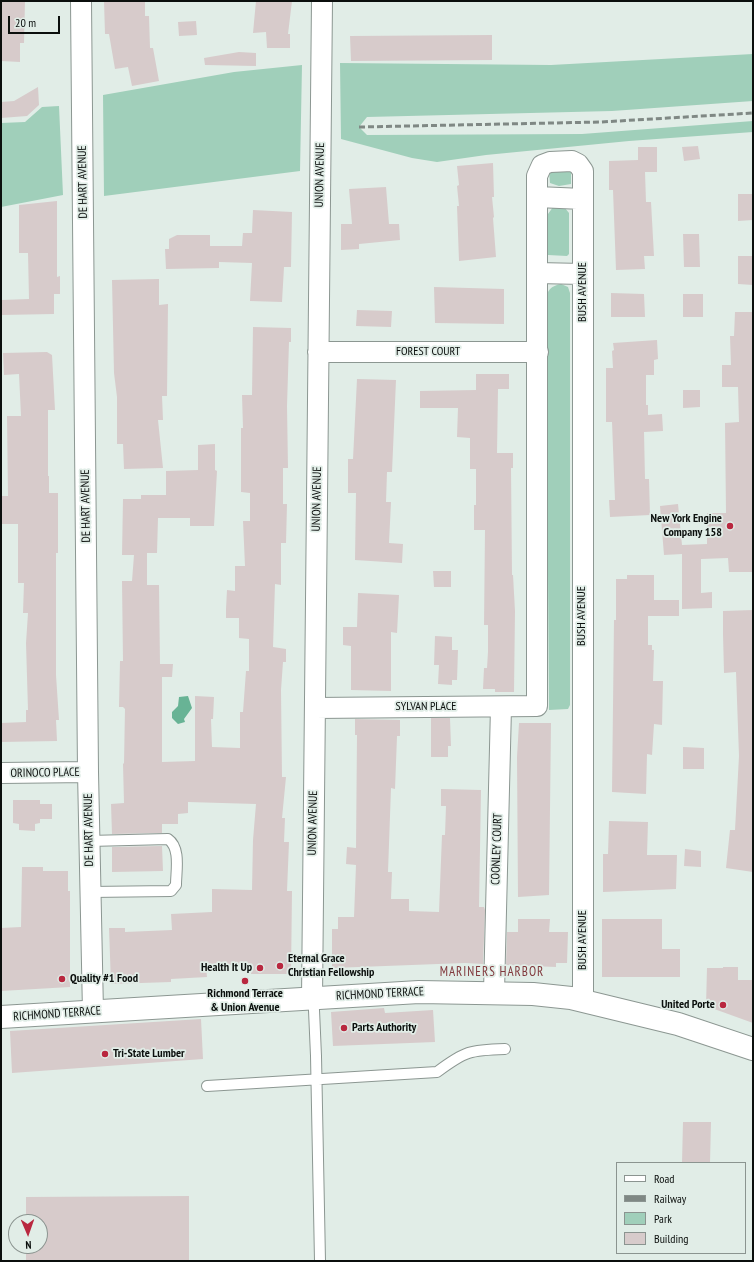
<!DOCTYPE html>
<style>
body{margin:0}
#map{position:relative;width:754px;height:1262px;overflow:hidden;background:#e1ede7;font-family:"PT Sans Narrow",sans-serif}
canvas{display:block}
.frame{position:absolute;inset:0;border:2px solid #0b0f0d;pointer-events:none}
.legend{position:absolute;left:616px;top:1162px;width:130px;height:92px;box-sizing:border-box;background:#e1ede7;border:1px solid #8b9490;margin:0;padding:5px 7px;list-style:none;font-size:12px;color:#0b0f0d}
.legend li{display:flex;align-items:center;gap:8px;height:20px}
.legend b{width:20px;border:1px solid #8b9490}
.north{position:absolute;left:8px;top:1214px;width:40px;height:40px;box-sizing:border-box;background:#e1ede7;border:1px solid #8b9490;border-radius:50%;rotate:178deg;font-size:11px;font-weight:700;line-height:16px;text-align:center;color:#0b0f0d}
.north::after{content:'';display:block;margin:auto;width:14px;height:18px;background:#b9273f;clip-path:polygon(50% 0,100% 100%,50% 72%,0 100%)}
.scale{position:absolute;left:8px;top:16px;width:52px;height:18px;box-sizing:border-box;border:2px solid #0b0f0d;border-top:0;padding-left:5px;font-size:12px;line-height:14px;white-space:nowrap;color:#0b0f0d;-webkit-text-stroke:3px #e1ede7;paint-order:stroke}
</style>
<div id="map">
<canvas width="754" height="1262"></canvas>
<div class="frame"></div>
<ul class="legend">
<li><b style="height:5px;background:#fff"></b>Road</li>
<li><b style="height:5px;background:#7f8884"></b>Railway</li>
<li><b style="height:11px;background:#a0cfba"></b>Park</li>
<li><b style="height:11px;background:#d7cbcb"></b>Building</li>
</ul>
<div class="north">N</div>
<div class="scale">20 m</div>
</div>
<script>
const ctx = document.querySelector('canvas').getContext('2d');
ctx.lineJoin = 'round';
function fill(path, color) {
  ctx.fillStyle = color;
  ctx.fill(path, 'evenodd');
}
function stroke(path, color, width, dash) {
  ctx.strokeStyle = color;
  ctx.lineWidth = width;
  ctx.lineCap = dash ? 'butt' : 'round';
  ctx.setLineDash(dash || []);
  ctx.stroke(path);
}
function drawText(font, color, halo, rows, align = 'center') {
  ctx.font = font + ' "PT Sans Narrow",sans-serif';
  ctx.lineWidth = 3.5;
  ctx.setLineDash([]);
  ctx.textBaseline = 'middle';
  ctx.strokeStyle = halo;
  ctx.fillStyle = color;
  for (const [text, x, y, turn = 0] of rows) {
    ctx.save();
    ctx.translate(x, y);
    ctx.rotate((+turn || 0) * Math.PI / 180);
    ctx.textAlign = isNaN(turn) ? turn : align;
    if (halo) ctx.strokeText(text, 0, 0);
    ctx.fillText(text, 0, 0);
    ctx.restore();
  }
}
const green = new Path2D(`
 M753,54V101L612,111L367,117L359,127L367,135L582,134L753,121V132L629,141L486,155L437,162L412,158L341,139L340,63L551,65Z
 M302,65L300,171L104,196L103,95L234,72Z
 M59,106L63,195L1,207V123L25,122L42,107Z
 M557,166L571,171V184L559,186L550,183L549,171Z
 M553,207L565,208L569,213V254L567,256L548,255V214Z
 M561,284L568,287L570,293V705L568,709L549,710L546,300C547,290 551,286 561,284Z`);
const water = new Path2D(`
 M188,696L192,708L184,719L185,722L178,724L172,718V712L178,706L179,697Z`);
const building = new Path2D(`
 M1,1H25L24,43H20V62L1,61Z
 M104,1H145V16H149L150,48H153L159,81L132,86L128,67L115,69L109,34H105Z
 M256,1H292L288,34H290V48H267L266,32L253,33Z
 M196,21L197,35L179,36L178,22Z
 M492,35V60L351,61L350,36Z
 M239,52L256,53V66L205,65L204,58Z
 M38,87L39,105L27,116L1,118V102L14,101Z
 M698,146L700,159L684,161L682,147Z
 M638,147H657V172H645L646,202H651L654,256H644L645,269L616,270L613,190H609V161L638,160Z
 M493,163L494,197H492L494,217L493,218L496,257L459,261L457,206H459L457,186L459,185L457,166Z
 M386,187L389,224H399L400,240L359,244V249L341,250V224H352L349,189Z
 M738,194H753V220L738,221Z
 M57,201V277L60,276V294H54V314L1,315V300L29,299L28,253H19V205Z
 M253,210L292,212L291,267H284L282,302L250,301L252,263L219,262V268L166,269L165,249H169V239L177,235H210V246H242L243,233H252Z
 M683,234H699L700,267H684Z
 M738,256H753V285L738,284Z
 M159,279V305L168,304L167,396H162L163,420H158L163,468L124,469L123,444H117V397L114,373L112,280Z
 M434,287L504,289V324L435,323Z
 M611,293L644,294L645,317H611Z
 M683,294H703V317H683Z
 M357,310L392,311L391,327L356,326Z
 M735,312H753V572H729L728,558L701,559V593L712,592V608L682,609V554L664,555L660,506L678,504L682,545L707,544V513H726L725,423L739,422L738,387H722V365H731L730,336H734Z
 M253,327L291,328V342H289L287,406L288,468H283V504H287L286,543H281V585L275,584L273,647L286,649V662H283L281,690L282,777H286L282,818H285L284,842H289L287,891H292L291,974H251L252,964L206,966L207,977L171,979V982L111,984L109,928H125V932L172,930L171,914L212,912V889L252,890L253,840L256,804L188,802V813L178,814V824H162V833L112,834L111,804L124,803L123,764L124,763L125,709L123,707H119L120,661H123L122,581H132L134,555H122L123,499H141V495H166V471L198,470V445L215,444V470L217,471L214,526H190V518H158L157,553H147V585H159L160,664H173L172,677H162V762L195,761V696L214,697L213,719H211L212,747L240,748V712H243L246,671H249V639L239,638V618H226V609L227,590L235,591V566H245L243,521H250V493L241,492V428H243L242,395H252Z
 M657,340L658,359L654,360V375H646V405H648V415L662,414L663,431L644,432L645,479H649L650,515L610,517L609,500H615L612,422H606V368H613L612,351L614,350L613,343Z
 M47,352L52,355L55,410H48V476H49V493H58V553H56V675L59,720H56L57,741L1,742V723L26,722V710H28L26,643L28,613H23L24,583H18V524H1V496H8L7,416H21L19,374L4,375L3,353Z
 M476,374H509V389H498L497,453H513V468H511L512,575H513L515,611L514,692H495V689H483L484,668H487L488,652V625H484L485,530H474V505H476V469H470V438L457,437L458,408H420V391L476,390Z
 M357,379L396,380L392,472H387L386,502H391L389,543L403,544L402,563L355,560L356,493H348V459H353Z
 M683,390H700V407L683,408Z
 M433,571H451V587H434Z
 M627,575H654V600H679V616H648V645H652V650H654L653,681H663L662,725L654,724L652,755L647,754L646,794L612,792L614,620H616V579H627Z
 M358,593L399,595L397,633L391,632V691L351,690V646L343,645V627H357Z
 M753,610V872L726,868L730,830H735L739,756L736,672L724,673L723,634V611Z
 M435,636L452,637V650H458L457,680H452V685L438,684L439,665H434Z
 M431,718H450L451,746H448V757H431Z
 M355,719L400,720V736H397L395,789L391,788L388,872H392L391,899H409V911L439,912L442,835H445L446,806H441V789L481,790L479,907H484L485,910L483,964L465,963L332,968V929H338V917H354L356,865L346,864L347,847L356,848L357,735H355Z
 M519,723H551L549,895L518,897L517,757Z
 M683,747L704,748V769H683Z
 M13,800H40V804H52V819H40V823L35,824V831L19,830V824L13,823Z
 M609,821L648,822L647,855H677L676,889L603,892V854H608Z
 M162,846L163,871L112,872V847Z
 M685,849L701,851V867L684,866Z
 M22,867H43V871H68V891H70V987L1,991V928L21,927Z
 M518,919H550L549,932H568L567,963H556V967L506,965L507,932H518Z
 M602,919H662V949H680V977H602Z
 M723,967H738V980H753V1023L706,1006L707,968H723Z
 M384,1008L385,1013L433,1010L435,1042L333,1046L331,1012Z
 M201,1019L203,1059L12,1073L10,1031Z
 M683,1122H711L710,1163H682Z
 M189,1196V1260L26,1261V1246H40V1222H26V1197Z`);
const service = new Path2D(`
 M89,841L168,839C181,848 176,871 176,885L171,891L90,892
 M312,998L314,1010L316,1056L320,1261
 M207,1086L437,1072C465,1051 470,1050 505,1049`);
const minor = new Path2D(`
 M81,1L88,772L93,1012
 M537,197L583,199
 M537,273L583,274
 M318,352H538
 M315,708L537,706V176L542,165L550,162L572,161L578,164L583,171V1001
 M1,773L88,772
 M494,992L501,707
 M312,998L322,1`);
const secondary = new Path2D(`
 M1,1017L419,992L533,994L571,998L678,1024L753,1049`);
const rail = new Path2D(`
 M359,127L601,122L753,113`);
const markers = [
 [730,526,4,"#b9273f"],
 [280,966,4,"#b9273f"],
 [260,968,4,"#b9273f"],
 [62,979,4,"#b9273f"],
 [245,981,4,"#b9273f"],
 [723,1005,4,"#b9273f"],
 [344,1028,4,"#b9273f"],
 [105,1054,4,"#b9273f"]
];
const streetNames = [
 ["UNION AVENUE",320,175,-89],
 ["DE HART AVENUE",83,182,-91],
 ["BUSH AVENUE",583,292,-90],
 ["FOREST COURT",428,352],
 ["UNION AVENUE",317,499,-89],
 ["DE HART AVENUE",86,506,-91],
 ["BUSH AVENUE",582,616,-90],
 ["SYLVAN PLACE",426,707],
 ["ORINOCO PLACE",45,773,-1],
 ["UNION AVENUE",313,823,-89],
 ["DE HART AVENUE",89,830,-91],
 ["COONLEY COURT",497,849,-88],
 ["BUSH AVENUE",583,940,-90],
 ["RICHMOND TERRACE",380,994,-3],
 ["RICHMOND TERRACE",57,1014,-4]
];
const poiNames = [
 ["New York Engine",722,519,"right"],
 ["Company 158",722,533,"right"],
 ["Eternal Grace",288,959],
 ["Christian Fellowship",288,973],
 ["Health It Up",252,968,"right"],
 ["Quality #1 Food",70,979],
 ["Richmond Terrace",245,994,"center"],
 ["& Union Avenue",245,1008,"center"],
 ["United Porte",715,1005,"right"],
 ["Parts Authority",352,1028],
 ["Tri-State Lumber",113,1054]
];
const neighbourhoodNames = [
 ["MARINERS HARBOR",492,972]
];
fill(green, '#a0cfba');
fill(water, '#68b395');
fill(building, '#d7cbcb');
stroke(service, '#8c9792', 12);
stroke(minor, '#8c9792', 22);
stroke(secondary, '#8c9792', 24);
stroke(service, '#fff', 10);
stroke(minor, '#fff', 20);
stroke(secondary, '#fff', 22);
stroke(rail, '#7f8884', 3, [6, 3]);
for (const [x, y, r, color] of markers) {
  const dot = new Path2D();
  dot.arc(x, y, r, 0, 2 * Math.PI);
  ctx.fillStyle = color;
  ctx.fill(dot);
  stroke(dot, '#e1ede7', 1.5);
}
drawText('12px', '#0b0f0d', '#e1ede7', streetNames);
drawText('bold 12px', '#0b0f0d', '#e1ede7', poiNames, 'left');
ctx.letterSpacing = '1px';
drawText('13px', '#81393d', '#e1ede7', neighbourhoodNames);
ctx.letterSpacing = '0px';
</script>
